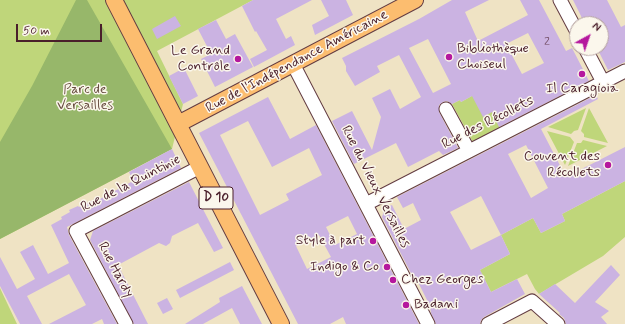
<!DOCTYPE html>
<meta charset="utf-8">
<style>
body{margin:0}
#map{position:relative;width:625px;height:324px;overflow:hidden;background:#efe3c4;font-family:Mynerve,sans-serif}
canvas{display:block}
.north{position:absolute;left:569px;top:16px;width:40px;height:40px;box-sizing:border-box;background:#fbf7ec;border:1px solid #b4a19f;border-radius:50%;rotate:40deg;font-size:11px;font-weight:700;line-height:16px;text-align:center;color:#4a1f2b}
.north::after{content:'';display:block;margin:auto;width:14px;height:18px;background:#b5179e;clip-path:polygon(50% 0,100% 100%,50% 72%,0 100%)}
.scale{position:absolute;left:16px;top:24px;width:86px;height:18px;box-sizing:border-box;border:2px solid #4a1f2b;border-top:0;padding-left:5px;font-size:12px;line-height:14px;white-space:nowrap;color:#4a1f2b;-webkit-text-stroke:3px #fbf7ec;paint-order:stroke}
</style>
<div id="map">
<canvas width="625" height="324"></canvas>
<div class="north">N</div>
<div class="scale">50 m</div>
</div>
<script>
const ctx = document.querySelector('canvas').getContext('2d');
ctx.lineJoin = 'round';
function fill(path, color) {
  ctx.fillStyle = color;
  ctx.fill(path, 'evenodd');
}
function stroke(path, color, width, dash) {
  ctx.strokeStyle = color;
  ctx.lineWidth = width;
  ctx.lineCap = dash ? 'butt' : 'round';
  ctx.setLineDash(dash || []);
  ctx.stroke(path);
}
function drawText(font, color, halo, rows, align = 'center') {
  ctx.font = font + ' Mynerve,sans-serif';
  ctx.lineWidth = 3;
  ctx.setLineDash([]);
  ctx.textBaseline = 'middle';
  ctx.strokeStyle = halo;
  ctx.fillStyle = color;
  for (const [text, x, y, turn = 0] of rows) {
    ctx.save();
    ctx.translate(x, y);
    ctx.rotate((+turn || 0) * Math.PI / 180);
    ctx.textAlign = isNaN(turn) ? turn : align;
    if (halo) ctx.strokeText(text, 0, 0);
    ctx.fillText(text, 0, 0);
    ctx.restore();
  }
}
const green = new Path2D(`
 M0,0H253L157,51L183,104L172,149L0,239Z
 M479,92L492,112L500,128L473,142L452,104L460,100L461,102Z
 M586,108L578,130L574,131L571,134L548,127Z
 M589,108L608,143L584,137V134L581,131Z
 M547,131L570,137L574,142L565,165Z
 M583,140L607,146L568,166L577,143H581Z
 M625,181V237L603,256L539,294L535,289L527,274L491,292L480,270L510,254L501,235L533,218L541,233L565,221L562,214Z
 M0,288L17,324H0Z`);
const forest = new Path2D(`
 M76,0H87L172,149L0,239V142L32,86Z`);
const building = new Path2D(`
 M253,0H312L276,19L286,39L291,36L295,45L254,67L250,59L267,50L256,31L255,32L242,6Z
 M321,0H346L353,15L315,35L312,25L329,16Z
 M452,0H489L465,12L478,41L528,15L520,0H539L566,51L572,48L589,81L499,127L492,112L483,117L472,96L461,102L460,100L452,104L447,101L443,102L439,105V112L458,148L443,155L439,151L408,167L396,143L354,164L332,121L352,111L372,150L381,117L372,98L390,89L400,109L421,97L399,55L377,66L380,72L355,86L346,71V66L342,58L419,19ZM528,33L544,63L522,74L506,44ZM428,39L451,84L433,93L409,48Z
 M573,0H607L621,27L625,25V62L608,70L597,48H601V24H585Z
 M175,16L181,26L157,39L152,29Z
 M216,20L226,39L235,34L253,67L215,87L201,59L211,54L198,29Z
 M184,68L198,96L183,104L169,76Z
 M596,95L598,99L541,129L566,177L625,147V181L562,214L565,221L541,233L533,218L501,235L481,196L450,212L471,250L501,235L510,254L480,270L491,292L517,279L525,294L484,317L481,320L480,324H436L431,313L430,306L417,280L415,281L382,217L385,208L392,205L404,229L421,220L413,203L403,208L397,197ZM526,145L548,188L531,198L508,154Z
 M268,97L290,139L316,125L419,324H346L343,317L330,324H298L199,133ZM248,121L272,167L309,148L322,175L286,194L289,200L260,215L220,135ZM348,216L357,234L335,245L326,227ZM319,235L331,257L307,269L296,246Z
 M172,149L181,168L67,227L69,235L117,324H104L102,319L92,324H49L86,305L69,274L27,296L42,324H20L0,286V257L17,289L35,279L20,252L33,245L48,274L69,263L51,225L62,219L61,217L70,212L69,210L78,206L79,207L97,198L98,200L133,181L129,172Z
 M189,182L223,248L214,252L198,223L172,236L170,243L166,246L159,243L118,265L148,324H134L90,240L93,231Z
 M230,262L234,270L180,298L176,290Z
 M611,265L620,275L595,302L609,311L601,317L607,324H566L564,318L559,314L560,313L539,294L555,284L575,303Z
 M242,286L262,324H240L232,308L203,324H185L220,302L219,298Z
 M167,298L173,309L163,314L157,303Z`);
const minor = new Path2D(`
 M560,0L577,32
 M585,48L603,82
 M293,64L428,324
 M446,109L469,151
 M366,204L625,71
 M126,324L76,231L200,167
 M488,324L532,301L558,324`);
const major = new Path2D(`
 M114,0L281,324
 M178,124L415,0`);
const markers = [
 [449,57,4,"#b5179e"],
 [238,59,4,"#b5179e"],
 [582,74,4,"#b5179e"],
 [608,165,4,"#b5179e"],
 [373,241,4,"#b5179e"],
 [387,267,4,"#b5179e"],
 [393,280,4,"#b5179e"],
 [406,305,4,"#b5179e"]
];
const numberNames = [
 ["2",547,42]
];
const shields = [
 [216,198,34]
];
const shieldNames = [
 ["D 10",216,198]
];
const poiNames = [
 ["Bibliothèque",457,49,"left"],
 ["Choiseul",457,65,"left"],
 ["Le Grand",230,51],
 ["Contrôle",230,67],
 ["Il Caragioia",582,89,"center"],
 ["Couvent des",600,157],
 ["Récollets",600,173],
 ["Style à part",365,241],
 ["Indigo & Co",379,267],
 ["Chez Georges",401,280,"left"],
 ["Badani",414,305,"left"]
];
const streetNames = [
 ["Rue de l'Indépendance Américaine",297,62,-28],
 ["Rue des Récollets",488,123,-27],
 ["Rue de la Quintinie",131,184,-27],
 ["Rue du Vieux Versailles",375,187,63],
 ["Rue Hardy",115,270,62]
];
const parkNames = [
 ["Parc de",85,90],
 ["Versailles",85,106]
];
fill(green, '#bfd67a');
fill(forest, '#97b76a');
fill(building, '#cbb3e2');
stroke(minor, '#633c42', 15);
stroke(major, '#633c42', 18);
stroke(minor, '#fff', 13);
stroke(major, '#fcbd6f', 16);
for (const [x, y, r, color] of markers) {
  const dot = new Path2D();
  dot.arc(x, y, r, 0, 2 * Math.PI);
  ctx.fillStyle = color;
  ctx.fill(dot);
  stroke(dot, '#fbf7ec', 1.5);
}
drawText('12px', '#6a4459', null, numberNames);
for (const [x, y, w] of shields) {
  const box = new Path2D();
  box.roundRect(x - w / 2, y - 11, w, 22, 3);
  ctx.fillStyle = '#fbf7ec';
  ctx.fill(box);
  stroke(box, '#4a1f2b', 1);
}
drawText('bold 13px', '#4a1f2b', null, shieldNames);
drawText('14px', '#4a1f2b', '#fbf7ec', poiNames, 'right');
drawText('14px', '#4a1f2b', '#fbf7ec', streetNames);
drawText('14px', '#674d3f', '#fbf7ec', parkNames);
</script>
